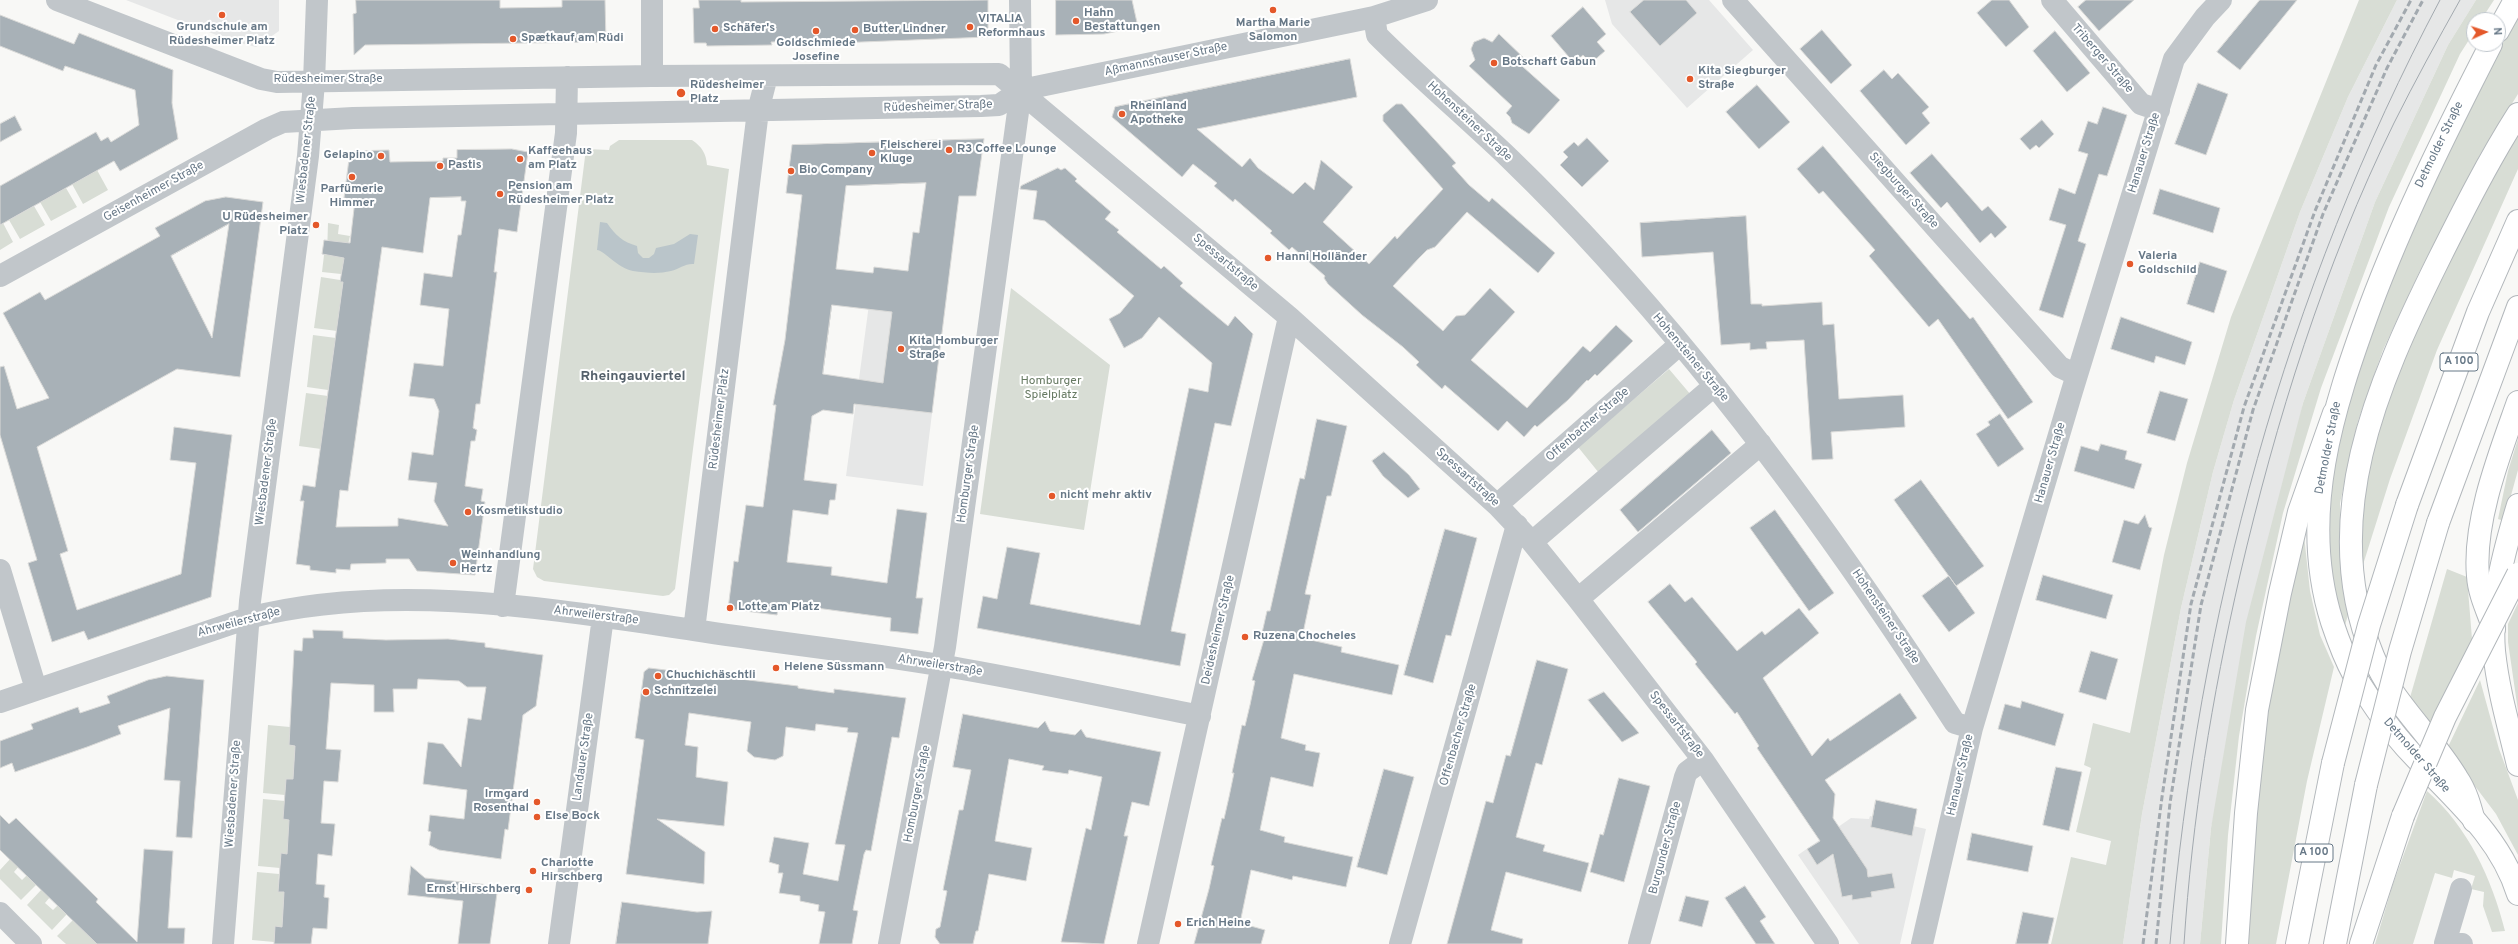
<!DOCTYPE html>
<meta charset="utf-8">
<style>
body{margin:0}
#map{position:relative;width:2518px;height:944px;overflow:hidden;background:#f8f8f6;font-family:Overpass,sans-serif}
canvas{display:block}
.north{position:absolute;left:2466px;top:12px;width:40px;height:40px;box-sizing:border-box;background:#fff;border:1px solid #c2c9cf;border-radius:50%;rotate:87deg;font-size:11px;font-weight:700;line-height:16px;text-align:center;color:#677887}
.north::after{content:'';display:block;margin:auto;width:14px;height:18px;background:#e4582a;clip-path:polygon(50% 0,100% 100%,50% 72%,0 100%)}
</style>
<div id="map">
<canvas width="2518" height="944"></canvas>
<div class="north">N</div>
</div>
<script>
const ctx = document.querySelector('canvas').getContext('2d');
ctx.lineJoin = 'round';
function fill(path, color) {
  ctx.fillStyle = color;
  ctx.fill(path, 'evenodd');
}
function stroke(path, color, width, dash) {
  ctx.strokeStyle = color;
  ctx.lineWidth = width;
  ctx.lineCap = dash ? 'butt' : 'round';
  ctx.setLineDash(dash || []);
  ctx.stroke(path);
}
function drawText(font, color, halo, rows, align = 'center') {
  ctx.font = font + ' Overpass,sans-serif';
  ctx.lineWidth = 4;
  ctx.setLineDash([]);
  ctx.textBaseline = 'middle';
  ctx.strokeStyle = halo;
  ctx.fillStyle = color;
  for (const [text, x, y, turn = 0] of rows) {
    ctx.save();
    ctx.translate(x, y);
    ctx.rotate((+turn || 0) * Math.PI / 180);
    ctx.textAlign = isNaN(turn) ? turn : align;
    if (halo) ctx.strokeText(text, 0, 0);
    ctx.fillText(text, 0, 0);
    ctx.restore();
  }
}
const built = new Path2D(`
 M126,0H279V31L256,47L232,41Z
 M1605,0H1709L1753,50L1687,108L1612,24Z
 M2397,0H2476L2448,45L2375,202L2303,403L2211,828L2200,944H2123L2142,814L2181,608L2213,472L2234,400L2300,212L2348,97Z
 M874,267L949,276L923,486L846,476Z
 M1870,816L1926,829L1900,944H1859L1798,855L1851,818L1869,819Z`);
const green = new Path2D(`
 M2359,0H2397L2348,97L2300,212L2234,400L2213,472L2181,608L2142,814L2123,944H2047H2051L2071,857L2106,865L2111,841L2076,832L2091,768L2084,765L2093,723L2130,733L2164,555L2187,463L2231,317Z
 M2476,0H2494L2481,20H2474V32L2460,54L2389,207L2321,388L2283,513L2256,636L2239,736L2228,835L2221,944H2200L2211,828L2246,622L2303,403L2375,202L2448,45Z
 M2518,17V94L2481,153L2418,275L2383,350L2358,421L2340,503L2342,585L2348,615L2343,632L2331,588L2327,507L2345,410L2388,287L2459,126L2502,42Z
 M2518,135V169L2437,350L2390,479L2361,571C2361,541 2360,512 2365,483C2378,401 2421,314 2459,241C2478,205 2496,169 2518,135Z
 M619,140H692C702,147 706,153 707,165L729,169L675,589L669,595L663,596L544,581L537,577L533,569L586,149L609,150L610,146Z
 M97,170L108,190L83,204L72,184Z
 M66,188L77,207L51,221L40,202Z
 M34,206L45,225L20,239L9,220Z
 M3,223L13,242L0,250V225Z
 M328,223L339,225L338,234L350,236L341,274L322,272L324,255H327Z
 M321,277L340,280V282L343,281L337,331L314,328Z
 M1011,288L1110,365L1084,530L980,514Z
 M313,335L336,338L328,390L307,387Z
 M1669,369L1691,395L1599,473L1578,447Z
 M306,393L328,396L321,449L299,446Z
 M2518,439V470L2504,521L2498,519L2508,471Z
 M2303,526L2310,591L2320,635L2334,667L2307,781L2276,944H2244L2268,699Z
 M2447,569L2467,577L2472,639L2428,726L2409,701Z
 M2518,603V711L2508,642V624Z
 M2480,680L2499,749L2518,800V855L2496,814L2447,749Z
 M268,725L290,727L289,745L295,746L293,779H286L285,795L263,793Z
 M2427,791C2468,827 2492,879 2505,931L2492,932L2483,906L2484,892L2471,889L2475,876L2454,870L2452,878L2435,873L2413,944H2375L2393,884Z
 M263,799L285,801L290,820L287,854H281L280,868L258,866Z
 M11,858L19,866L14,872L22,880L27,875L37,884L21,900L0,879V870Z
 M257,872L279,874L278,891L284,892L282,927L275,926L274,942L252,940Z
 M42,889L50,897L45,903L53,910L58,905L67,914L52,930L27,905Z
 M73,920L97,944H66L57,936Z`);
const water = new Path2D(`
 M600,222L607,223C615,235 623,242 637,246L638,253L643,258H649L654,254L656,248L674,244L690,234L698,235L694,264C686,263 679,269 671,271C659,274 646,273 633,271C617,268 605,251 597,250Z`);
const building = new Path2D(`
 M356,0H500V8L562,7V0H605L606,42L365,45L354,55L353,14L356,13Z
 M699,0H741V2L988,0V37L811,44V41L771,42L772,45L707,46L706,43H694L693,8H699Z
 M1056,0H1132L1138,27L1104,34L1056,35Z
 M1644,0H1686L1697,13L1660,46L1630,12Z
 M1992,0H2009L2029,27L2006,47L1977,13Z
 M2086,0H2134L2099,31L2078,7Z
 M2260,0H2297L2240,70L2217,52Z
 M1583,7L1606,34L1597,42L1605,51L1591,63L1583,55L1574,63L1551,36Z
 M0,15L74,44L79,33L173,70L172,103L178,139L120,171L114,161L0,225V186L96,132L101,141L108,137L111,142L139,125L135,90L65,66L63,71L0,46Z
 M1822,30L1852,65L1831,84L1800,49Z
 M2055,31L2090,73L2067,92L2033,51Z
 M1499,34L1527,61L1522,66L1560,100L1529,134L1512,123L1510,117L1506,113L1512,106L1469,66L1475,60L1471,49L1474,42L1484,38L1492,42Z
 M1350,59L1357,97L1197,129L1242,167L1250,158L1258,168L1293,194L1305,182L1314,190L1321,160L1353,187L1323,222L1369,264L1395,236L1397,239L1443,189L1383,121V115L1396,104H1402L1456,163L1452,166L1469,185L1489,202L1492,198L1555,253L1538,273L1467,212L1435,247L1427,250L1419,258L1393,286L1443,331L1456,316L1465,315L1490,288L1515,312L1471,360L1527,408L1583,346L1590,352L1616,325L1633,341L1597,376L1595,374L1588,381L1587,380L1568,400L1537,427L1535,425L1524,437L1507,421L1498,431L1445,385L1442,389L1416,365L1419,362L1403,347L1362,315L1328,284L1324,278L1325,276L1292,247L1289,250L1270,233L1272,231L1235,199L1233,202L1214,186L1217,183L1193,164L1182,177L1112,117L1115,107Z
 M1884,70L1892,79L1898,73L1929,107L1922,113L1930,123L1906,145L1860,91Z
 M2198,83L2228,94L2206,155L2175,144Z
 M1757,85L1790,122L1759,149L1726,112Z
 M2103,107L2127,115L2107,176L2099,174L2078,241L2086,244L2063,318L2039,310L2066,225L2049,220L2059,188L2075,194L2088,154L2078,151L2088,121L2097,124Z
 M15,116L22,130L0,142V124Z
 M2042,120L2054,134L2039,148L2036,145L2030,150L2020,139Z
 M1587,138L1609,161L1582,187L1560,165L1568,157L1563,152L1574,142L1578,146Z
 M984,139L976,196H959L932,413L854,404L853,414L823,410L812,416L804,480L837,484L835,500H830L828,515L793,510L787,562L832,567L831,575L887,583L897,509L927,513L916,598H923L918,634L890,631L891,618L779,603L777,615L728,609L734,561L738,562L746,505L763,507L765,492L776,405H773L785,340L802,195L786,193L792,145ZM926,183L919,233L913,232L908,271L874,267L873,273L836,269L846,186ZM832,305L892,312L883,383L823,374Z
 M1823,146L1970,319L1973,317L2033,402L2008,419L1938,319L1929,327L1869,256L1875,250L1823,191L1819,194L1797,169Z
 M512,149L528,152L517,232L499,229L494,272H497L480,404H476L473,428L477,430L475,441H471L465,486L483,489L481,501L485,502L475,575L417,571L409,559H386V563L351,564L350,570L336,569V573L310,570V566L296,564L304,501H300L303,485L315,487L343,282H340L344,258L322,254L324,240L350,243L355,200L344,198L350,151L389,150L390,162L443,161V158H457V150ZM461,197V201H466L461,235H458L452,277L424,273L420,305L449,309L443,366L414,363L409,396L434,399L439,411L433,455L412,452L408,480L437,483L434,501L448,526L398,518V526L336,527L340,490L348,491L382,247L423,253L430,198Z
 M1932,154L1982,211L1988,206L2007,227L1995,238L1991,233L1980,243L1947,202L1941,208L1910,173Z
 M1058,168L1061,170L1065,168L1077,179L1075,181L1111,212L1105,219L1119,230L1117,232L1161,269L1164,266L1183,283L1180,286L1228,326L1235,316L1253,334L1231,426L1215,423L1171,631L1186,634L1180,666L977,628L983,596L997,599L1007,547L1040,553L1030,604L1140,625L1189,388L1208,392L1212,363L1159,317L1142,338L1124,348L1109,319L1120,313L1134,296L1045,221L1033,219L1037,191L1020,189L1021,186Z
 M2160,189L2220,208L2213,233L2153,214Z
 M226,197L263,202L240,377L177,369L37,447L68,551L60,554L77,610L181,574L196,463L170,460L174,427L232,435L211,597L88,640L84,631L52,642L28,563L37,560L0,435V367L4,366L17,409L49,398L3,313L40,292L45,300L160,236L155,228L205,201ZM229,224L212,338L171,256Z
 M1746,216L1751,304H1762V306L1822,302L1823,325L1834,324L1839,399L1903,395L1905,427L1831,432L1833,459L1812,460L1804,340L1766,342L1767,349H1758L1750,350V343L1721,345L1713,252L1642,257L1640,223Z
 M2200,262L2227,271L2214,313L2187,304Z
 M2121,317L2192,342L2185,365L2156,356L2154,363L2111,349Z
 M2160,391L2188,399L2175,441L2147,433Z
 M2000,414L2024,449L1998,467L1976,434L1990,425L1988,422Z
 M1317,419L1347,426L1331,496H1327L1305,594L1311,595L1302,638L1342,647L1341,652L1399,665L1392,695L1294,674L1281,738L1306,745L1305,750L1320,753L1313,787L1271,777L1260,830L1285,837L1284,842L1353,857L1346,887L1293,876L1292,880L1251,870L1240,923L1265,930L1261,944H1194L1209,889L1214,866L1211,865L1222,818L1224,819L1229,797L1234,773H1232L1242,725L1245,726L1250,705L1255,681L1252,680L1265,636L1262,633L1267,611H1270L1297,490L1300,478L1304,479Z
 M1712,430L1731,453L1638,532L1620,510Z
 M2101,444L2127,451L2125,459L2142,464L2134,489L2074,471L2081,446L2098,451Z
 M1384,452L1409,475L1420,489L1408,498L1383,476L1372,461Z
 M1921,480L1984,566L1956,586L1894,500Z
 M1775,510L1834,593L1809,611L1750,528Z
 M2145,515L2149,527L2152,528L2140,570L2112,562L2124,520L2138,524Z
 M1445,529L1477,538L1451,636L1446,635L1433,683L1404,675Z
 M2043,575L2113,595L2106,619L2036,600Z
 M1949,576L1975,613L1949,632L1922,596Z
 M1670,584L1685,602L1692,597L1737,651L1762,631L1765,635L1799,608L1819,633L1763,678L1812,756L1828,738L1830,741L1900,693L1917,718L1825,780L1835,794L1833,818L1867,869L1868,877L1892,873L1895,888L1871,892L1872,897L1852,900V895L1842,897L1833,854L1817,865L1807,849L1820,841L1757,748L1759,746L1737,712L1735,714L1695,664L1697,662L1648,602Z
 M313,630L343,631V638L386,640L448,639L485,643V647L543,655L536,706L523,715L508,830L505,829L501,859L439,850L429,845L431,832L428,831L430,815L464,819L467,790L423,784L428,742L443,744L461,767L468,718L481,720L486,687H467L459,681L418,679L417,689H393L394,712H374V685L331,683L326,749L341,750L338,782L324,781L321,823L335,824L332,856L318,854L316,884L325,885L324,897L329,898L327,929L313,928L311,944H274L275,926L282,927L283,910L284,892H278L281,853L287,854L289,820L283,819L286,779H293L295,746L289,745L294,650L302,651L303,638H313Z
 M2091,651L2118,659L2106,700L2079,692Z
 M1537,660L1568,669L1542,765L1536,763L1516,837L1545,845L1543,851L1589,863L1581,892L1506,872L1491,930L1523,939L1522,944H1447L1486,801L1493,803L1506,755L1510,756Z
 M649,668L798,686V688L834,693V689L906,698L899,738L892,737L871,851L866,850L864,854L853,910L858,911L852,944H819L825,912L818,911L819,905L800,901V896L779,893L783,873H778L779,865L769,862L774,837L809,843L803,874L838,881L845,845L835,844L858,733L847,732L848,728L816,724L815,731L786,727L783,756L775,760L754,757L747,751L751,722L689,713L685,745L698,747L696,777L728,782L724,826L657,819L705,852L704,884L626,874L644,740L635,738L644,672Z
 M167,676L204,680L192,838L176,837L180,781L164,780L170,708L118,726L121,734L87,747L15,772L12,763L0,768V741L33,729L31,724L78,707L80,713L110,703L107,696L148,680Z
 M1604,692L1639,733L1622,742L1588,700Z
 M2022,701L2064,714L2055,746L1998,729L2005,704L2020,708Z
 M963,714L1038,728L1045,721L1050,731L1075,735L1081,729L1086,737L1161,752L1149,806L1132,802L1124,836H1128L1104,944L1061,942L1086,828L1091,830L1102,777L1069,770L1068,774L1042,770L1044,766L1009,759L995,841L1032,848L1026,881L989,874L978,931H976L973,944H940L935,937L936,929L940,927L947,891L943,890L959,810H963L971,770L953,767Z
 M2056,767L2082,772L2069,831L2043,825Z
 M1384,769L1414,777L1387,875L1357,867Z
 M1619,778L1650,786L1624,882L1590,872L1600,834L1603,835Z
 M1876,800L1917,809L1912,836L1871,827Z
 M0,815L9,824L16,818L98,899L96,902L137,942L144,849L173,851L168,928H185L184,944H97L0,850Z
 M1972,833L2033,846L2028,872L1967,860Z
 M411,866L425,878L498,886L490,944H458L463,901L408,895Z
 M1745,886L1766,917L1760,921L1775,944H1756L1725,898Z
 M1686,896L1709,901L1702,927L1679,921Z
 M622,902L697,912L712,911L708,944H616Z
 M2023,912L2054,918L2048,944H2016Z`);
const minor = new Path2D(`
 M57,0L261,79L277,82L652,76L999,74L1289,317L1497,505L1532,542L1578,599L1703,760L1828,944
 M1733,0L2060,367L2077,375
 M2052,0L2141,104L2159,110
 M1374,17L1377,35C1420,78 1466,117 1510,159C1542,190 1574,223 1604,256C1736,401 1849,559 1955,723L1972,728
 M652,76V0
 M0,276L267,129L283,122L353,118L981,106L999,105L1021,90L1374,17L1427,0
 M1497,505L1679,345
 M1532,542L1714,386
 M0,570L36,689
 M1578,599L1761,444
 M503,606L566,133L567,77
 M694,630L758,111L767,76
 M0,702L248,618C392,581 550,609 694,630C783,644 874,653 962,669C1042,683 1120,700 1200,716
 M2461,889L2445,943L2462,944
 M0,913L31,944
 M223,944L250,601L308,156L314,82L317,0
 M559,944L603,617
 M889,944L945,647L1021,90L1020,0
 M1148,944L1289,317
 M1400,944L1517,525
 M1639,944L1685,777L1687,772L1703,760
 M1922,944L1972,728L2072,391L2174,59L2205,17L2221,0`);
const major = new Path2D(`
 M2498,31L2515,0
 M2491,44C2447,130 2404,216 2370,307C2333,408 2298,515 2332,622C2338,640 2345,659 2354,675C2372,703 2390,731 2413,755C2453,798 2500,836 2518,894
 M2518,505C2504,551 2490,603 2494,651C2498,690 2509,727 2518,765`);
const highway = new Path2D(`
 M2407,505L2478,312L2518,221
 M2438,523L2518,307
 M2494,629C2488,612 2479,594 2478,576C2473,521 2500,453 2518,402
 M2474,821C2470,806 2466,791 2457,778C2432,736 2391,701 2373,656C2317,520 2377,384 2438,261C2463,211 2488,161 2518,114
 M2237,944L2246,813L2257,710L2280,593L2299,512L2334,413
 M2297,944L2333,763
 M2335,944L2366,785
 M2361,944L2403,816`);
const tram = new Path2D(`
 M2170,944C2198,616 2285,292 2440,0
 M2184,944C2192,819 2212,697 2240,575C2276,420 2324,266 2394,123C2415,81 2437,41 2460,0`);
const rail = new Path2D(`
 M2143,944L2162,797L2191,604L2244,407L2315,211L2376,65L2411,0
 M2156,944L2170,803L2201,605L2253,410L2323,214L2387,68L2423,0`);
const highwayBridge = new Path2D(`
 M2333,763L2369,625L2407,505
 M2366,785L2400,651L2438,523
 M2403,816L2445,717L2518,574`);
const markers = [
 [1273,10,4,"#e4582a"],
 [222,15,4,"#e4582a"],
 [1076,21,4,"#e4582a"],
 [970,27,4,"#e4582a"],
 [715,29,4,"#e4582a"],
 [855,30,4,"#e4582a"],
 [816,31,4,"#e4582a"],
 [513,39,4,"#e4582a"],
 [1494,63,4,"#e4582a"],
 [1690,79,4,"#e4582a"],
 [681,93,5,"#e4582a"],
 [1122,114,4,"#e4582a"],
 [949,150,4,"#e4582a"],
 [872,153,4,"#e4582a"],
 [381,156,4,"#e4582a"],
 [520,159,4,"#e4582a"],
 [440,166,4,"#e4582a"],
 [791,171,4,"#e4582a"],
 [352,177,4,"#e4582a"],
 [500,194,4,"#e4582a"],
 [316,225,4,"#e4582a"],
 [1268,258,4,"#e4582a"],
 [2130,264,4,"#e4582a"],
 [901,349,4,"#e4582a"],
 [1052,496,4,"#e4582a"],
 [468,512,4,"#e4582a"],
 [453,563,4,"#e4582a"],
 [730,608,4,"#e4582a"],
 [1245,637,4,"#e4582a"],
 [776,668,4,"#e4582a"],
 [658,676,4,"#e4582a"],
 [646,692,4,"#e4582a"],
 [537,802,4,"#e4582a"],
 [537,817,4,"#e4582a"],
 [533,871,4,"#e4582a"],
 [529,890,4,"#e4582a"],
 [1178,924,4,"#e4582a"]
];
const shields = [
 [2459,362,38],
 [2314,853,38]
];
const shieldNames = [
 ["A 100",2459,362],
 ["A 100",2314,853]
];
const poiNames = [
 ["Hahn",1084,14],
 ["Bestattungen",1084,28],
 ["VITALIA",978,20],
 ["Reformhaus",978,34],
 ["Martha Marie",1273,24,"center"],
 ["Salomon",1273,38,"center"],
 ["Grundschule am",222,28,"center"],
 ["Rüdesheimer Platz",222,42,"center"],
 ["Schäfer's",723,29],
 ["Butter Lindner",863,30],
 ["Spætkauf am Rüdi",521,39],
 ["Goldschmiede",816,44,"center"],
 ["Josefine",816,58,"center"],
 ["Botschaft Gabun",1502,63],
 ["Kita Siegburger",1698,72],
 ["Straße",1698,86],
 ["Rüdesheimer",690,86],
 ["Platz",690,100],
 ["Rheinland",1130,107],
 ["Apotheke",1130,121],
 ["Fleischerei",880,146],
 ["Kluge",880,160],
 ["R3 Coffee Lounge",957,150],
 ["Kaffeehaus",528,152],
 ["am Platz",528,166],
 ["Gelapino",373,156,"right"],
 ["Pastis",448,166],
 ["Bio Company",799,171],
 ["Pension am",508,187],
 ["Rüdesheimer Platz",508,201],
 ["Parfümerie",352,190,"center"],
 ["Himmer",352,204,"center"],
 ["U Rüdesheimer",308,218,"right"],
 ["Platz",308,232,"right"],
 ["Valeria",2138,257],
 ["Goldschild",2138,271],
 ["Hanni Holländer",1276,258],
 ["Kita Homburger",909,342],
 ["Straße",909,356],
 ["nicht mehr aktiv",1060,496],
 ["Kosmetikstudio",476,512],
 ["Weinhandlung",461,556],
 ["Hertz",461,570],
 ["Lotte am Platz",738,608],
 ["Ruzena Chocheles",1253,637],
 ["Helene Süssmann",784,668],
 ["Chuchichäschtli",666,676],
 ["Schnitzelei",654,692],
 ["Irmgard",529,795,"right"],
 ["Rosenthal",529,809,"right"],
 ["Else Bock",545,817],
 ["Charlotte",541,864],
 ["Hirschberg",541,878],
 ["Ernst Hirschberg",521,890,"right"],
 ["Erich Heine",1186,924]
];
const streetNames = [
 ["Triberger Straße",2102,59,49],
 ["Aßmannshauser Straße",1166,60,-12],
 ["Rüdesheimer Straße",328,80],
 ["Rüdesheimer Straße",938,107,-2],
 ["Hohensteiner Straße",1469,122,43],
 ["Detmolder Straße",2440,145,-64],
 ["Wiesbadener Straße",307,150,-84],
 ["Hanauer Straße",2145,153,-73],
 ["Siegburger Straße",1903,191,48],
 ["Geisenheimer Straße",154,192,-29],
 ["Spessartstraße",1225,263,40],
 ["Hohensteiner Straße",1690,358,50],
 ["Rüdesheimer Platz",720,419,-83],
 ["Offenbacher Straße",1588,425,-41],
 ["Detmolder Straße",2329,448,-79],
 ["Hanauer Straße",2051,463,-74],
 ["Wiesbadener Straße",267,472,-83],
 ["Homburger Straße",969,474,-82],
 ["Spessartstraße",1467,478,42],
 ["Ahrweilerstraße",596,616,7],
 ["Hohensteiner Straße",1885,617,56],
 ["Ahrweilerstraße",239,623,-15],
 ["Deidesheimer Straße",1219,630,-77],
 ["Ahrweilerstraße",940,666,9],
 ["Spessartstraße",1676,725,52],
 ["Offenbacher Straße",1459,735,-74],
 ["Detmolder Straße",2416,756,49],
 ["Landauer Straße",584,757,-82],
 ["Hanauer Straße",1961,775,-77],
 ["Wiesbadener Straße",234,794,-86],
 ["Homburger Straße",918,794,-79],
 ["Burgunder Straße",1666,848,-75]
];
const parkNames = [
 ["Homburger",1051,382],
 ["Spielplatz",1051,396]
];
const quarterNames = [
 ["Rheingauviertel",633,377]
];
fill(built, '#e6e7e7');
fill(green, '#d8ddd5');
fill(water, '#bac5ca');
fill(building, '#a8b1b7');
stroke(building, '#dadad8', 1);
stroke(major, '#b3b8bc', 24);
stroke(highway, '#b2b7bb', 24);
stroke(minor, '#c1c6ca', 22);
stroke(major, '#fff', 22);
stroke(highway, '#fff', 22);
stroke(tram, '#a2a9af', 1);
stroke(rail, '#a2a9af', 3, [6, 3]);
stroke(highwayBridge, '#b2b7bb', 24, []);
stroke(highwayBridge, '#fff', 22);
for (const [x, y, r, color] of markers) {
  const dot = new Path2D();
  dot.arc(x, y, r, 0, 2 * Math.PI);
  ctx.fillStyle = color;
  ctx.fill(dot);
  stroke(dot, '#fff', 1.5);
}
for (const [x, y, w] of shields) {
  const box = new Path2D();
  box.roundRect(x - w / 2, y - 9, w, 18, 3);
  ctx.fillStyle = '#fff';
  ctx.fill(box);
  stroke(box, '#677887', 1);
}
drawText('bold 11px', '#677887', null, shieldNames);
drawText('bold 12px', '#677887', '#fff', poiNames, 'left');
drawText('12px', '#677887', '#fff', streetNames);
drawText('12px', '#667962', '#fff', parkNames);
drawText('bold 14px', '#55616c', '#fff', quarterNames);
</script>
